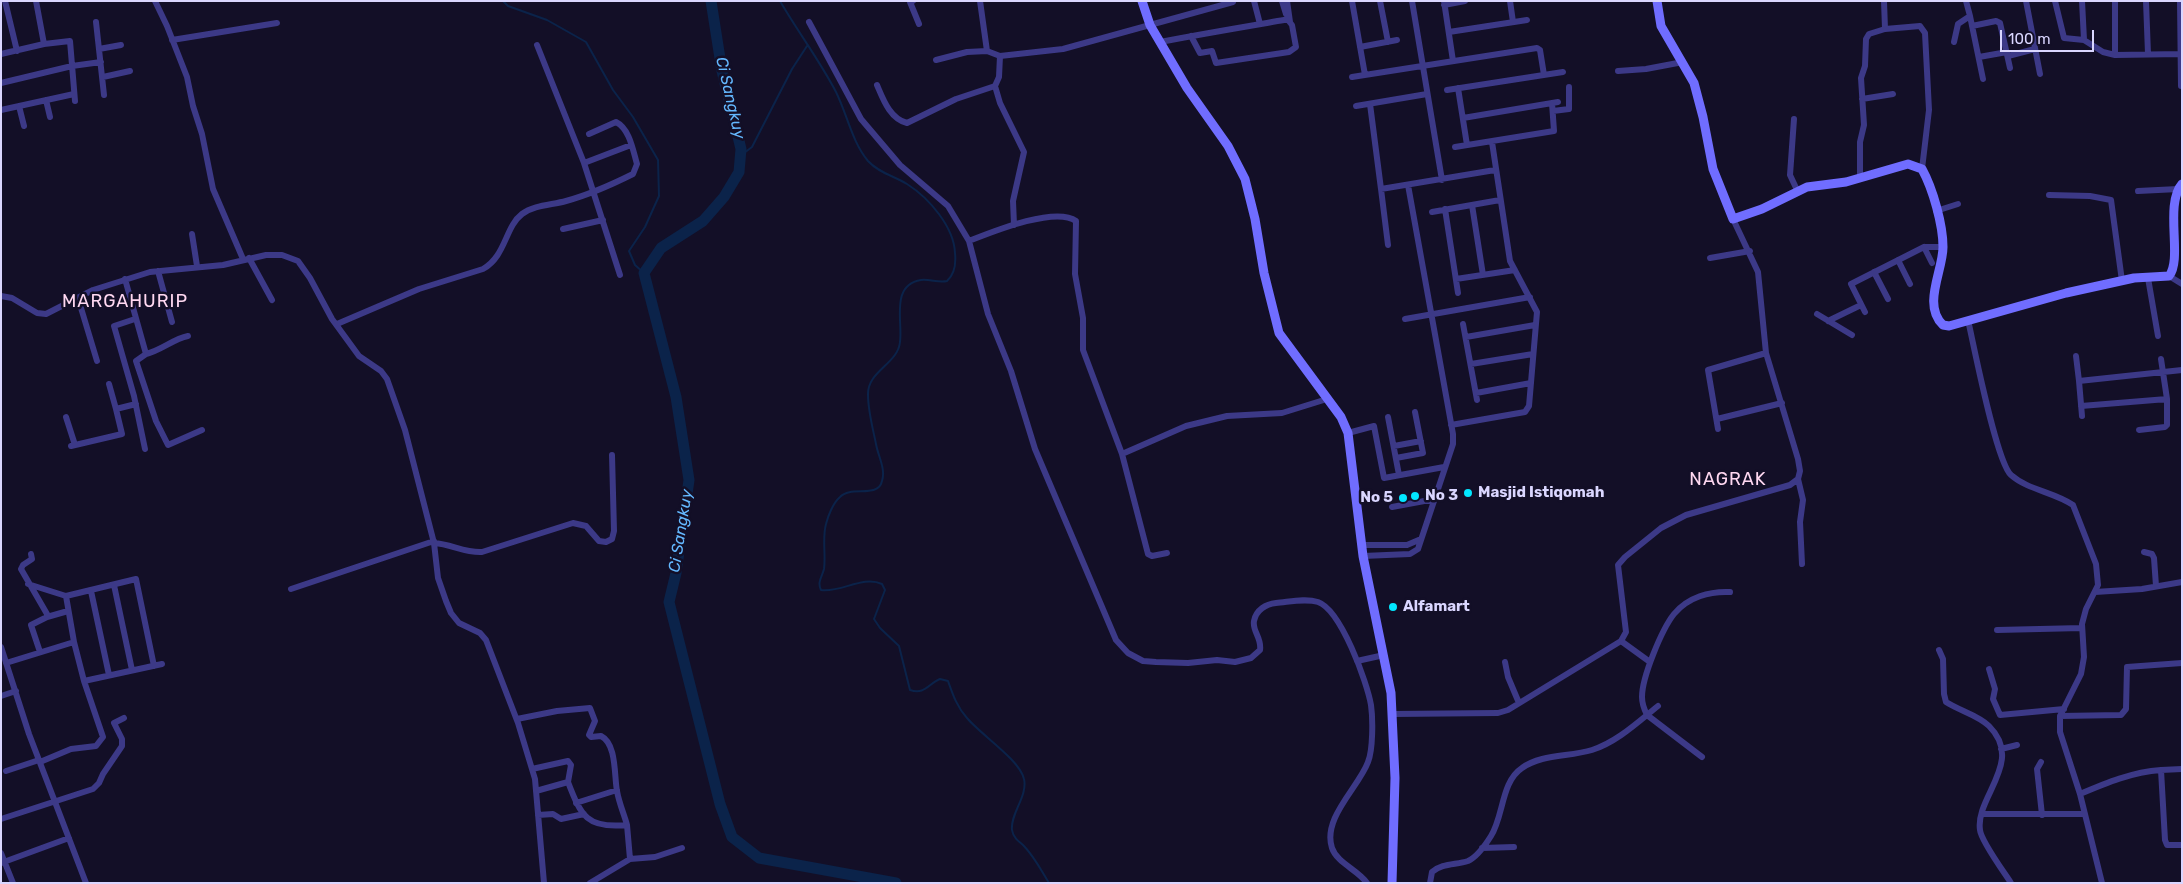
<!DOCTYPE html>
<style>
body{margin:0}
#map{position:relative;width:2183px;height:884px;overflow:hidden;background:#130f27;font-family:Rubik,sans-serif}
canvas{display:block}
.frame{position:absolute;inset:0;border:2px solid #dad6ff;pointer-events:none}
.scale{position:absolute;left:2000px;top:30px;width:94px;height:22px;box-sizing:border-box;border:2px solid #dad6ff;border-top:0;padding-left:6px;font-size:15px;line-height:18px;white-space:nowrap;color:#dad6ff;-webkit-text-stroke:4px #130f27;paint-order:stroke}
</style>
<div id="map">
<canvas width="2183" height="884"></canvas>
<div class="frame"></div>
<div class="scale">100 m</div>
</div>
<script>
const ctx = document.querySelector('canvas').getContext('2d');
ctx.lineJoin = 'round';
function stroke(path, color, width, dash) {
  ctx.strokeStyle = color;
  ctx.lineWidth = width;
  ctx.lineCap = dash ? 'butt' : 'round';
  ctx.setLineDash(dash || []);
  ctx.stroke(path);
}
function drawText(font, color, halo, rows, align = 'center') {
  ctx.font = font + ' Rubik,sans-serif';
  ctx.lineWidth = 5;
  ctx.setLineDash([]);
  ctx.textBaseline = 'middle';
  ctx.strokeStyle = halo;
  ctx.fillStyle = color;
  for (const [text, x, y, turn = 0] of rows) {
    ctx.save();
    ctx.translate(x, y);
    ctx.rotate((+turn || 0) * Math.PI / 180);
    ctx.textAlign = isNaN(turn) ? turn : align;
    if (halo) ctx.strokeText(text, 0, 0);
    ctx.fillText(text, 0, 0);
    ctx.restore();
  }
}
const stream = new Path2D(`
 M503,1L508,6L547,20L586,42L613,90L633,117L658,160L659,196L645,227L629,251L635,265L644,273
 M780,1C798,32 820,61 836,92C847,114 852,142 868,161C879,173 894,176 907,184C929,198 954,227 955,253C956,263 955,274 947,281C939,283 930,279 921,280C890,285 903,322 900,342C898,364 867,371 868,395C868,411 873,429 876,444C878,456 886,469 882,481C878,499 851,485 840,497C833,503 828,516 826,524C822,538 826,555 824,569C822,577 817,582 821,590C841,593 863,575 882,584L885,590L874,619L880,628L899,646L910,690C925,695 928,684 940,679L948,681C953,695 957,707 967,718C980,734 1020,760 1024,779C1028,796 1010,814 1012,830C1013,837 1018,841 1023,845C1034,856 1041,870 1049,883
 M740,156L752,147L792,69L807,46`);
const river = new Path2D(`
 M711,1L722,71L741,149L739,172L724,197L703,221L661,248L644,273L676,397L689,480L676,573L669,602L720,804L732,837L759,858L896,883`);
const street = new Path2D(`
 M5,1L17,51
 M36,1L44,44
 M155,1L167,26L187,77L193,106L202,134L213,189L243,259
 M913,1L910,2L919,24
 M980,1L987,51L1000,56L1063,49L1233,2
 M1254,1L1260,24
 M1282,1L1286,14
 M1287,1L1290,22
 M1352,1L1365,75
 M1380,1L1388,42
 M1412,1L1442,180
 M1444,1L1453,61
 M1510,1L1513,22
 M1884,1L1885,29L1920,26L1925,33L1929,110L1922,169
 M2026,1L2040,74
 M2055,1L2064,38L2084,40L2103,52L2115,55L2182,54
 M2082,1L2084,40
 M2115,1V55
 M2146,1L2148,54
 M2180,1L2181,86
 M1444,5L1465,1
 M1970,16L1983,79
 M96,22L104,95
 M809,22L861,119L900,165L948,206L969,241L988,314L1011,371L1035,449L1116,640L1128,653L1143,661L1156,662L1188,663L1217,660L1235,662L1251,658L1260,650C1262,638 1252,631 1254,621C1256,610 1266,604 1276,603C1289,602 1305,598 1318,602C1341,610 1367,682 1371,705C1373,719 1373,750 1368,762C1359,787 1322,818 1332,848C1337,863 1358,870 1367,883
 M1972,26L1996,21L2000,23L2010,68
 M1449,32L1527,20
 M172,40L277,23
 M1160,42C1201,34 1243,27 1284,20H1288L1292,25L1296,47L1289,52L1216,63L1212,51L1200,53L1191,36
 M1954,42L1958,24L1970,16L1966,1
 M537,45L584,163
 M1360,47L1397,40
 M99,49L121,45
 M1,54L44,44L70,41L75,101
 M2008,56L2035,49
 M1979,57L2007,52
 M936,60L967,52L987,51
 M1618,71L1646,69L1683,62
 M103,77L130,71
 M1352,77L1537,48L1540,50L1544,75
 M1,83L72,66L101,62
 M877,85C883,99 890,119 907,123L956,99L995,86L999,77L1000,56
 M995,86L1000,103L1024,152L1013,201L1014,225
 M1458,88L1467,145
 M1447,90L1563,72
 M1862,99L1893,94
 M46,100L50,117
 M1370,104L1381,189
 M19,106L24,126
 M1356,106L1427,94
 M1,110L74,94
 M1553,111L1569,109V87
 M1463,118L1558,102
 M1794,119L1790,175L1797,190
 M1455,147L1554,131L1552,103
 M1860,178V142L1864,125L1861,78L1865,66L1866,39L1869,34L1885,29
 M2138,191L2178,189
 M2049,195L2090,196L2111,200L2122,281
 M1472,205L1483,275
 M1445,209L1458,293
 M1936,211L1958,204
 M1432,212L1500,200
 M563,229L603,220
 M192,234L197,266
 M969,241C992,232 1055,206 1076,221L1075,274L1083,318V350L1122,454L1186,426L1227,416L1282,413L1327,399
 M1388,245L1381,189L1495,170
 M1924,247L1932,263
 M249,258L272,300
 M1710,258L1750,251
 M1898,260L1910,284
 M158,271L172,322
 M1874,272L1888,299
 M620,275L584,163L631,145
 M2169,276L2182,284
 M2148,278L2158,336
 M125,279L146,354L136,361L156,421L168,445L202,430
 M1456,279L1515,270
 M1,296L12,298L37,313L46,314L93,290L150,272L223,265L266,255H282L298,261L310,278L332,319L359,356L381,371L387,379L405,430L434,543L438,578L446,601L451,613L459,623L480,633L486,640L518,723L535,779L544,883
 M78,298L97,361
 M1865,312L1851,284L1924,247H1943
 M1817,314L1852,335
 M135,319L114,326L134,396L145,449
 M1405,319L1530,297
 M1968,320C1974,346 1996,461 2011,475C2028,490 2054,492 2073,505L2096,564L2098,585L2086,609L2082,624L2084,657L2081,674L2060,716V732L2080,794L2102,883
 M1828,321L1861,305
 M337,324L419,289L483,269C506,256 505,227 522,214C534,205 552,205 566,201C588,195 613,184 633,174L637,164C633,151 630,129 616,122L589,134
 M1463,324L1477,400
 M1466,337L1535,325
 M146,354C162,350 173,339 188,336
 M2076,356L2079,381L2182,370
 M1471,364L1533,354
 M2079,381L2082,416
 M109,384L116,409
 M1476,393L1531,383
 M2081,406L2167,399
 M66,417L75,445
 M1388,417L1399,475
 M1717,419L1782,403
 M1451,425L1525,412L1529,406L1537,312L1510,261L1492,142
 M1718,429L1708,370L1766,353
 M2139,430L2165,427L2167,425V399L2161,359
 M1348,433L1374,426L1384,478L1444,467
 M71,446L122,434L116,409L136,404
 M1394,446L1421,441
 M1122,454L1148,554L1152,556L1167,553
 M1396,458L1423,453L1415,412
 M1798,479L1803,500L1800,522L1802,564
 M1392,507L1435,499
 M434,543C451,544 465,553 482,552L573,523L586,526L599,541L606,542L612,539L614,531L612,455
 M1362,545H1407L1421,539
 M2144,552L2152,554L2154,558L2156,586
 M31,554L32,559L23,565L21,569L47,614V617L31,625L40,652
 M1363,556L1410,554L1418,549L1453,444V434L1408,185
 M28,584L66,596L74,642
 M114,585L132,670
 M291,589L434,541
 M91,591L109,675
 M2095,592L2142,589L2182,582
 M66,596L136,579L154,666
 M47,617L68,611
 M1997,630L2082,628
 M1621,641L1650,662
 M1,647L29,734L86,883
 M1939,650L1943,659L1944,694L1946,702C1960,711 1978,715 1989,726C2025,762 1975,797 1980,830C1981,841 2004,872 2011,883
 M1357,661L1384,655
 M1505,662L1508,677L1519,703
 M6,663L74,642L84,681L103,737L96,746L71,749L40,762
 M1989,669L1995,689L1993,699L2000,715L2064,709
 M84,681L162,664
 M1,696L16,691
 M1393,714L1498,713L1508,710L1621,641L1626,632L1618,565L1625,557L1661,528L1686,515L1790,485L1798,479L1800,471L1798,459L1766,353L1758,272L1733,219
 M2060,716L2121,715L2126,709L2127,667L2182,663
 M517,719L557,711L590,708L595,721L589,735L591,737L601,736C617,744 614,776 617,791C619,803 624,814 627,825
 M2001,749L2017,745
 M1702,757L1647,715C1644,709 1642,704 1642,697C1642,677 1662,629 1674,614C1688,597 1710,591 1730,592
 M2041,762L2037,769L2042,815
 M532,769L568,761L571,765L568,782
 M2161,770L2182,769
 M6,771L39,760
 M536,791L568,782C581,816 587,829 627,825L630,859
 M2080,794C2106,783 2132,772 2161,770L2165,840L2167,845H2182
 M576,803L617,790
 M1982,814H2085
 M538,815L553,814L561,819L584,814
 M1,819L93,789L99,783L103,774L122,746V739L114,723L124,718
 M1482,848L1514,847
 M1,853L13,883
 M1,863L69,838
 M590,883L630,859L655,857L682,848
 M1430,883L1432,872C1442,863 1456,865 1468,861C1477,857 1486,844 1491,836C1504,815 1501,782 1522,768C1541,754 1569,757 1592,750C1617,742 1638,722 1658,706`);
const secondary = new Path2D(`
 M1142,1L1150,25L1187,88L1228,146L1245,179L1255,219L1264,273L1279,333L1341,417L1348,433L1363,556L1391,693L1395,778L1392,883
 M1657,1L1661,26L1694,83L1703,117L1713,169L1733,219L1762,209L1807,187L1846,182L1908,164L1922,169C1933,189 1943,225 1943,247C1943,271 1922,305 1943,325L1949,326L2066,293L2134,278L2169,276C2183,259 2164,205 2182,184`);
const markers = [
 [1468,493,5,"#02e7ff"],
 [1415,496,5,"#02e7ff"],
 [1403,498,5,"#02e7ff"],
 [1393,607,5,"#02e7ff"]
];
const poiNames = [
 ["Masjid Istiqomah",1478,493],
 ["No 3",1425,496],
 ["No 5",1393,498,"right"],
 ["Alfamart",1403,607]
];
const waterNames = [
 ["Ci Sangkuy",730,98,77],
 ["Ci Sangkuy",681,531,-81]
];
const quarterNames = [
 ["MARGAHURIP",125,302],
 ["NAGRAK",1728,480]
];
stroke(stream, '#0b234a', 2);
stroke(river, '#0b234a', 11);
stroke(street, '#3c3987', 6);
stroke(secondary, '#706dff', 9);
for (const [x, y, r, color] of markers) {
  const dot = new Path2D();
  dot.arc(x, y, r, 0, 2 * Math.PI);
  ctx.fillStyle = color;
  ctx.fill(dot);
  stroke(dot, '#130f27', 2);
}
drawText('bold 15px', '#dad6ff', '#130f27', poiNames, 'left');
drawText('italic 16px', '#64b8ff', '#130f27', waterNames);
ctx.letterSpacing = '1px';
drawText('18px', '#ffd8f1', '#130f27', quarterNames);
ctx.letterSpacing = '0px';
</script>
